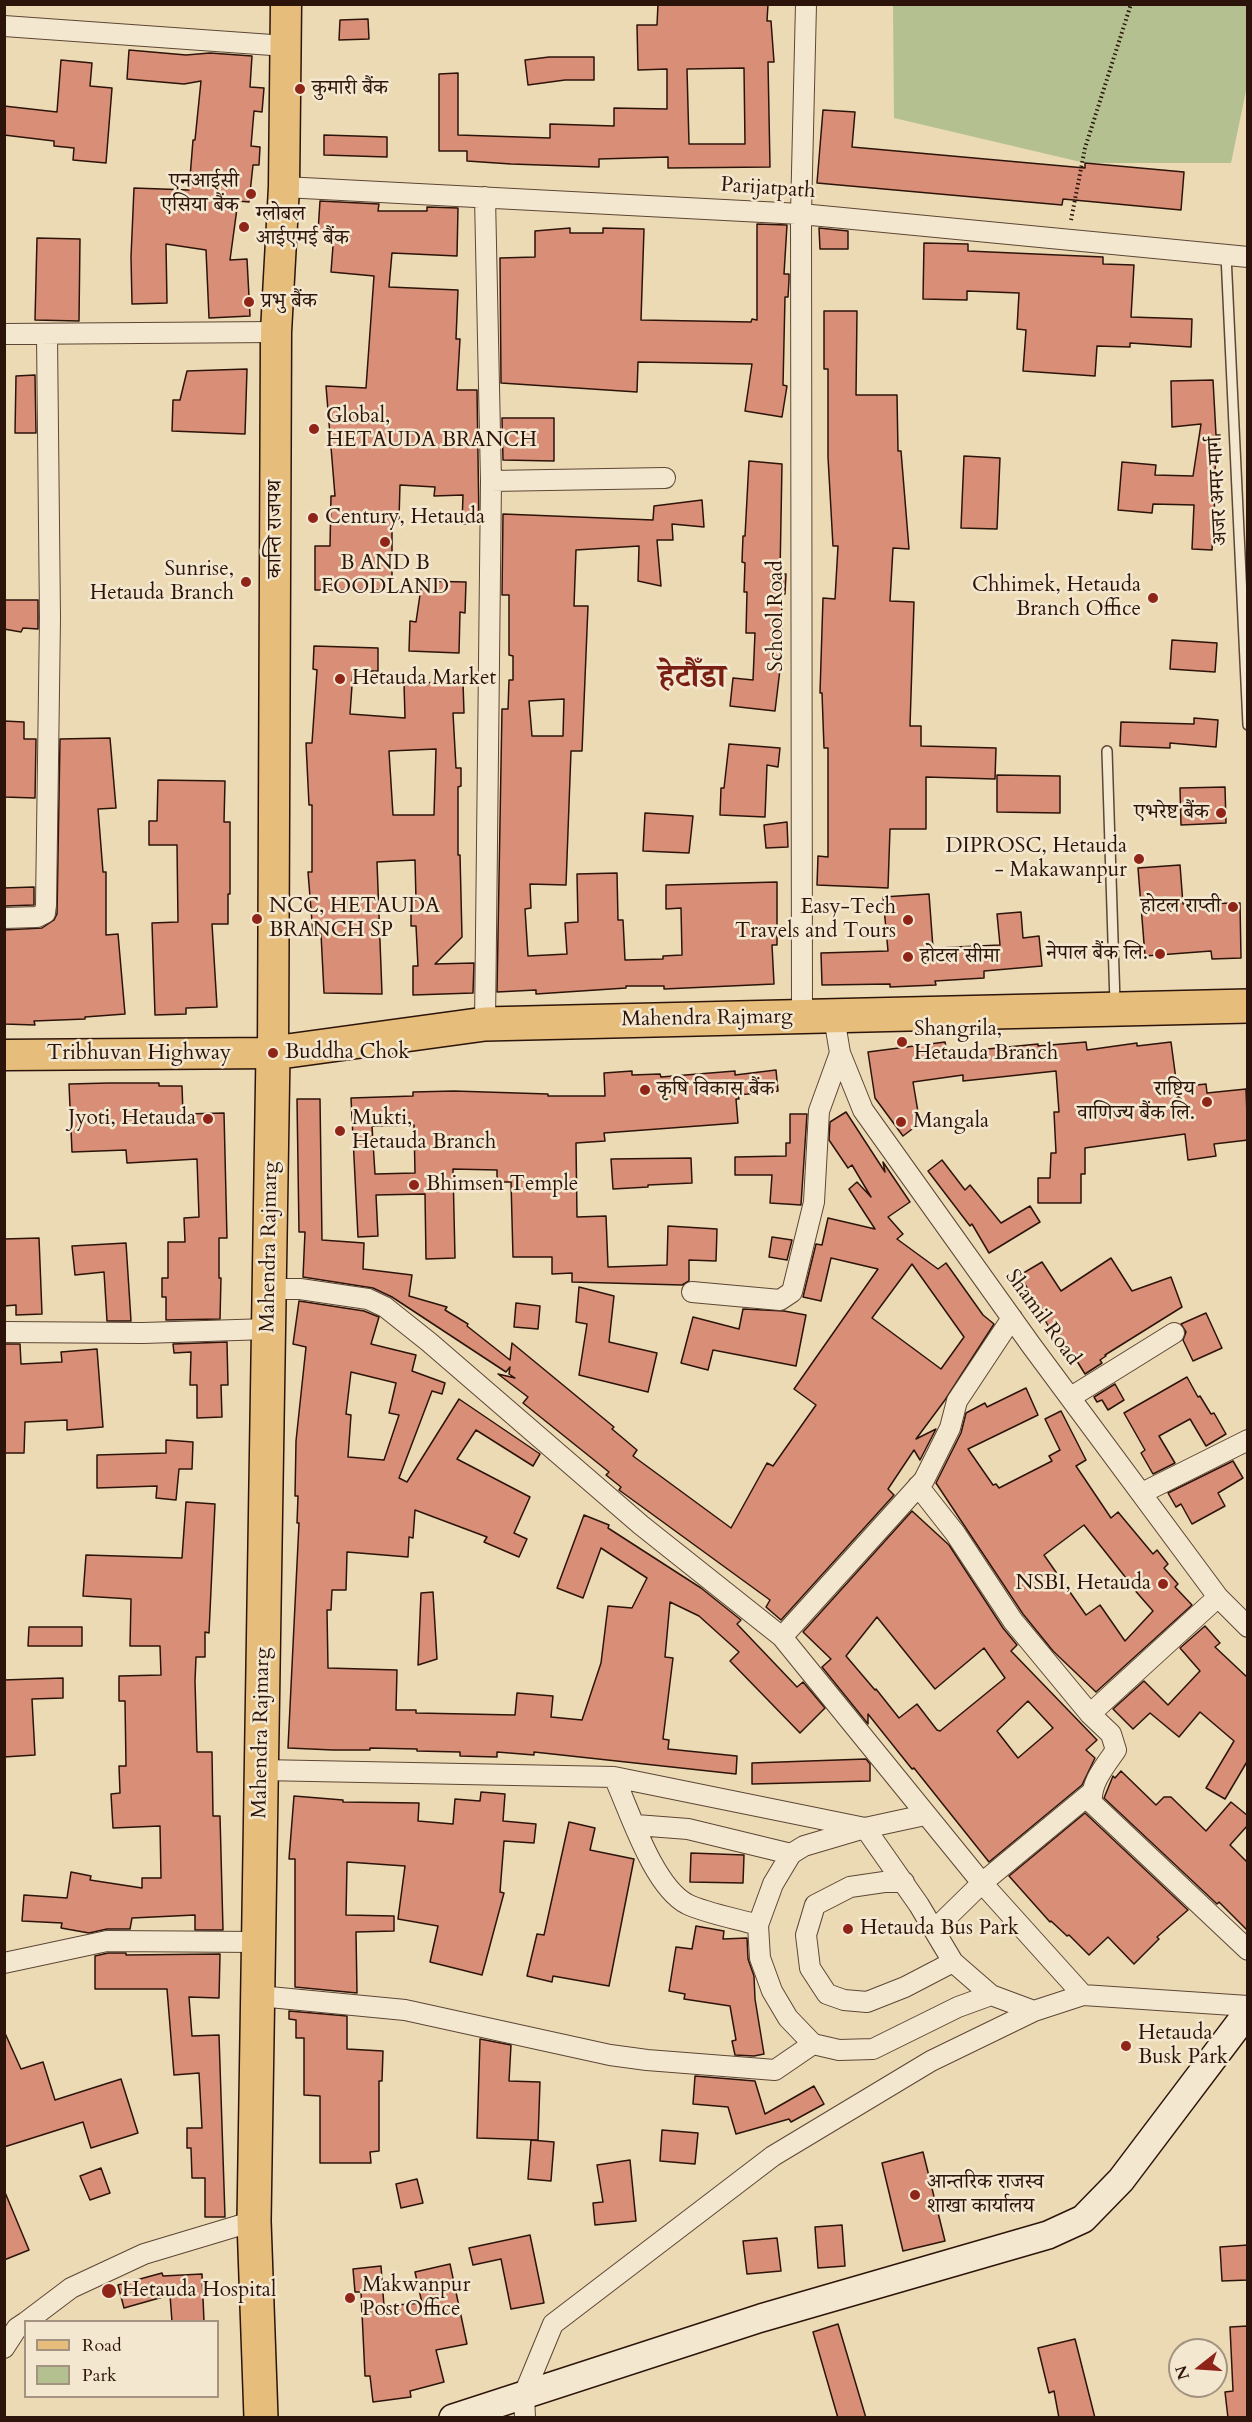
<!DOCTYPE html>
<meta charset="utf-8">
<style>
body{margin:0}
#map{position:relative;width:1252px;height:2422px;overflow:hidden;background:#ecdab5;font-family:Cardo,serif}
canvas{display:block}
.frame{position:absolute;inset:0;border:6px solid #2d140a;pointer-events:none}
.legend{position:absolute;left:24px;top:2320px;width:195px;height:78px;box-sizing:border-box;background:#f3e7cf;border:2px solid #a49380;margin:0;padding:8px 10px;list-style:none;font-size:18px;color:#2d140a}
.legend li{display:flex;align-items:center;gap:12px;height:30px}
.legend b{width:30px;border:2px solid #a49380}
.north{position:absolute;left:1168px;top:2338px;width:60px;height:60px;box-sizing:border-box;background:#f3e7cf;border:2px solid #a49380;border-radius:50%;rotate:253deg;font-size:16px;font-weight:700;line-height:24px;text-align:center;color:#2d140a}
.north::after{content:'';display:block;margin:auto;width:21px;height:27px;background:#8f2418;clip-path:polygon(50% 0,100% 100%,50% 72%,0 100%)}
</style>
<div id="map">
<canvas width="1252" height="2422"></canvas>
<div class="frame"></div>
<ul class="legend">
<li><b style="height:8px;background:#e6bd7a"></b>Road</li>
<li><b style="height:16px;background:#b4c090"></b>Park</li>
</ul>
<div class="north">N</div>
</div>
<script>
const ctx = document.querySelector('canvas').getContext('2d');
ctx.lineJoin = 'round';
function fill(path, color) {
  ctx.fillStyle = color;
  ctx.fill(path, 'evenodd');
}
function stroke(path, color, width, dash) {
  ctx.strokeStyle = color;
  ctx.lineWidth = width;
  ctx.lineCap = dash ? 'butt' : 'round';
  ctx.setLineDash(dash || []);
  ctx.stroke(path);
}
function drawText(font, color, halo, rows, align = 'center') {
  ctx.font = font + ' Cardo,"Noto Serif Devanagari",serif';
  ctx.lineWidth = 5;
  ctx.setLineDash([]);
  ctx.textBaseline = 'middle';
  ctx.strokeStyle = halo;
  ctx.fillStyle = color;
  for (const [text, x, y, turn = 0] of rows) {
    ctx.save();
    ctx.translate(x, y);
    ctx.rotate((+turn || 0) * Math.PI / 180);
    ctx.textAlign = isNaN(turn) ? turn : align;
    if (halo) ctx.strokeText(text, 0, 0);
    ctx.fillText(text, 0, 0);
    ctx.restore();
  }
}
const green = new Path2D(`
 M893,5H1247V86L1231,163H1085L894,118Z`);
const building = new Path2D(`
 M658,4H768L767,21H771L774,62H768L770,167L668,168V157L599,159V167L511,164L467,161V151H439V74L458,73V135L550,138V124L614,126V108L667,109V69L638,70L637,25H657ZM744,68L745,144H689L687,69Z
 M368,19L369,39L339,40L340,20Z
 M129,50L186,55L210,53L252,56L250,87L264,88L262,112L254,111L251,146L260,147L259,165H253L249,202L238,201L230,260L247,259L250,316L209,318L206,250L166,244L167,303L132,304L131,257L134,188L189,190L193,140H195L201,81L184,84L127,79Z
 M549,57H594V80H565L528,85L525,60Z
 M61,60L92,63L90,86L112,88L106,163L73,160L74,148L54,146V141L4,135V106L57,112Z
 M823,110L855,112L852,147L1085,168V163L1184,172L1181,210L1063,199L1062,205L817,183Z
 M324,135L387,137V157L324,155Z
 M320,201L379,204L378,211H427V207L458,208L457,256L392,253L389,287L458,290L456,339H460L457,390H477L479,523L462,524L463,495L434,496L435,487L400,485L399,519H392V590H315V546H330L331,496H335L326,386L366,388L374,276L331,272L334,233L318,232Z
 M757,224L787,225L784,274H789V280L788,297H785L783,385L787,386L782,417L745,411L752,364L638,362L637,392L501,383L500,258L535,257V231L570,228V233H603V228L644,229L641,320L751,322L752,319L757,320Z
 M819,228L848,231V249H820Z
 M37,238L80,239L79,321L35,320Z
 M924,243L968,244V251L1103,257V264L1134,265L1131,317L1192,319L1191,347L1130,343V347L1097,346L1095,376L1023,371L1026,330L1017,329L1019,293L967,291V300L923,299Z
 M824,311H857L856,395H897L898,451H901L909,549L893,548L890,601L914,602L910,726H921V746L996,748L995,779L926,777V829H890L888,888L817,885L818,856L828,857V748H824L822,693H820L823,598L835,599L838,546H833L828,457V369H824Z
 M247,369L245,434L172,431L173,400H180L187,371Z
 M35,375L36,433H15L16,376Z
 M1213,380L1216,435H1220L1214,476H1216L1212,550L1192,549L1194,505L1153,504L1152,513L1118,510L1122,462L1156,465L1155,475L1193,476L1201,424L1172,427L1171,381Z
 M502,418H554V461L503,460Z
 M964,456L1000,458L997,529L961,528Z
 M749,461L782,464L780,574H786L785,594H782L781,661L775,711L730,706L733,678L753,680L755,633H746L747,592H744L745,563L742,562L743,536H745Z
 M702,500L704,527L672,524L673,540H657L661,586L638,581L639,546L576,550L574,606H588L582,751H571L566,885L530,884L531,908L525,909L528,956L567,954L565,923L578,922L577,874L617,873L618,920H623L625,960L663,959V956L682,955L681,908L666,909V885L777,882V945H772L774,984L664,989V986H626V988L536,994V990L497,992L502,709H508L509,680H513V656L509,655V595H502L503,514L653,520L654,506ZM564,699L563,736H532L529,701Z
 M422,581L466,582L465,613L460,612L459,653L409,651L410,621L416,622Z
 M4,600H38V629L23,628L21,632L4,629Z
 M1172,640L1217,643L1215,672L1170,669Z
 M314,646L378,648V671H353L350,714L405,718L404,683L463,682L464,713H453L456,768H461V786L458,787V855H460L462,937L435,964L474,963L473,993L413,995V966H418L416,926H411V901L416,900L415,860L377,862L382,994L324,993L321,934H313L308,872H312V805H309L306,743H312L317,670L313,669ZM436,749L434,815H393L389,751Z
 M1194,718L1218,720L1216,747L1170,743V748L1120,746L1121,722L1194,724Z
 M4,721L24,722V739H36L35,798L4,797Z
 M110,738L116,808L98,809L103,872H106V935L118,934L125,1014L85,1017V1019L34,1021L35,1025L4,1024V930L42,928L54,920L57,914L60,739Z
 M729,744L780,748L778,767L767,765L765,817L720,815L721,788H724Z
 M997,775L1060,776V813L997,812Z
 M158,780L225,781L224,822H230V894H228V924H212L217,1007L186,1008V1014L155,1015L152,923L178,922L177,845H149V821H157Z
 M1225,787L1226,823L1181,825L1180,788Z
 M645,813L693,816L689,853L643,851Z
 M787,822L788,847L766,848L764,825Z
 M1180,865L1183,904L1240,903L1241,958L1212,959L1211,951L1145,956L1138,868Z
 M34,887V905L4,906V888Z
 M929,894L933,948L1000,945L997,914L1021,912L1023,938L1039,936L1042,966L984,971V978L935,981L936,985L890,987V984L822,985L821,953L888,951L883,897Z
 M945,1042L947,1053L1038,1044V1046L1086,1042L1087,1050L1137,1043V1046L1171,1042L1177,1087L1206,1084L1207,1093L1246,1089L1248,1140L1214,1144L1216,1156L1188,1160L1185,1134L1085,1148V1174H1081V1203H1038V1178H1050L1051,1153H1056L1054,1112H1059L1056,1071L963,1081V1075L913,1082L918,1112L924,1120L903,1136L875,1098L868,1052Z
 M776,1070L778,1091L738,1095L739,1099H736L738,1123L604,1133L605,1141L576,1143L577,1217L606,1216L608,1267L667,1265L668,1226L717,1229L716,1261L689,1260V1281L682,1285L572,1282V1273L552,1274V1257H513L511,1182H497V1170L453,1169L455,1258L426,1259L425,1194L376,1195L378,1236L358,1237L351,1098L413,1096V1092L454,1091L548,1094V1096H605L604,1073L632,1071V1075L660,1074L661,1077L735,1071V1075ZM414,1125L415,1173L375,1174L372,1126Z
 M109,1083H159V1086H182L183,1114L224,1113L227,1238H219V1278H221L220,1319L166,1320V1297H162V1278H168V1242H185L184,1218L199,1217L197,1159L127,1163L126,1150L72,1152L69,1084Z
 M297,1099H320L322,1240L364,1243L363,1269L412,1275L409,1296L447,1307L445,1310L468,1324L467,1326L510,1360L512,1343L614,1427L612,1429L637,1450L633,1456L731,1528L767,1463L773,1466L816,1405L794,1389L878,1269L831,1258L821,1301L803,1297L816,1244L822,1245L828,1218L875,1229L849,1189L857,1182L871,1197L852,1165L848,1168L829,1140L830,1122L846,1112L885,1172L883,1162L910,1202L888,1217L903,1234L897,1239L938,1269L946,1263L983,1315L994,1324L945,1400L916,1439L936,1429L920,1460L914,1450L888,1489L894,1495L781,1620L766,1607L770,1600L619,1490L621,1487L606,1475L609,1472L523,1403L528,1397L498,1374L515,1378L509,1374L510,1367L506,1372L392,1297L373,1288L303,1277L305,1232H299ZM912,1264L964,1337L941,1369L872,1318Z
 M790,1114H807L801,1205L770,1203L772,1175H735V1157L786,1156V1143H790Z
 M691,1158L692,1183L648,1185V1187L613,1189L611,1159Z
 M942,1160L965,1190L970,1185L1001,1223L1030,1206L1040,1222L989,1253L972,1224L970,1226L928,1171Z
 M772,1237L792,1240L787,1260L769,1257Z
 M39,1238L42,1314L16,1315V1305L4,1306V1239Z
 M126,1243L131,1321H107L104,1272L75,1275L72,1246Z
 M1111,1258L1132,1291L1171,1277L1182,1307L1105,1355L1106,1356L1100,1360L1102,1363L1085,1374L1062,1337L1056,1340L1020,1275L1042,1262L1061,1291Z
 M579,1287L614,1296L609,1342L657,1353L648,1392L579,1375L587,1324L576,1322Z
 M299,1301L364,1311L379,1317L371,1344L416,1355L412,1371L445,1383L442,1394L432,1391L399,1478L407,1482L459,1399L540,1454L533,1466L476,1430L457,1459L530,1497L514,1533L527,1539L519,1557L484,1542L487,1537L415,1510L413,1538L409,1537L408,1557L347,1552L346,1590H332L331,1610H327L328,1668L397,1670L396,1710H416V1713L515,1715L517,1693L553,1696L551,1717L582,1720L601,1663L608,1606L632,1608L647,1578L601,1548L583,1598L557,1588L584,1515L609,1525L608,1528L701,1588L741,1620L737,1624L797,1687L803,1682L825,1708L800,1733L730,1661L739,1652L699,1616L670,1602L665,1657L673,1658L663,1739L669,1740L668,1749L737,1756L736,1774L534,1752V1755L497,1752V1757L460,1756V1752L417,1751V1749L370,1748V1750H333L288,1748L299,1523H297L298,1496H295L296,1441L306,1347L293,1344ZM351,1372L396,1383L389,1413L399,1415L384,1460L348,1457L351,1415L346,1414Z
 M516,1303L540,1306L538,1329L514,1327Z
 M743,1309L784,1311L806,1315L796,1366L713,1350L708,1370L681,1363L693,1317L739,1329Z
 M1206,1313L1222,1348L1193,1361L1183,1340L1186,1332L1181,1324Z
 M227,1342L228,1385H221L222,1417L197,1418V1385H190L191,1352L174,1353L173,1344Z
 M4,1344H20L21,1364L62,1362L61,1352L97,1349L103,1427L67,1430V1420L25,1422L24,1453H4Z
 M1187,1377L1198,1397L1200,1396L1211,1414L1214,1413L1226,1434L1206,1446L1190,1419L1159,1436L1175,1463L1153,1474L1141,1453L1145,1450L1124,1413Z
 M1115,1384L1124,1400L1108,1410L1102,1400L1097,1402L1094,1397Z
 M1026,1388L1038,1415L968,1449L993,1485L996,1484L999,1488L1052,1461L1049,1456L1060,1450L1045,1419L1061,1411L1086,1460L1076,1466L1111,1518L1118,1512L1153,1554L1157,1550L1168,1564L1164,1568L1178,1584L1175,1587L1192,1605L1096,1692L1053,1651L1023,1614L936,1483L961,1433L966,1413L985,1403L987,1407ZM1084,1525L1126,1578L1125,1579L1153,1611L1125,1641L1100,1605L1086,1615L1044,1555Z
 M166,1440L193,1442L192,1469H179L176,1500L156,1498L157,1486L97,1488V1455L166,1453Z
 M1233,1461L1243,1478L1218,1493L1225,1506L1192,1524L1181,1504L1176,1507L1168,1493Z
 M186,1502L215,1504L209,1633L205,1632V1657H196L195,1681L197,1752H212L213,1816H220L223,1930H195V1915L132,1918L130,1929H107L89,1933L61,1928L62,1923L22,1921L24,1895L67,1898L71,1872L91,1876L90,1880L142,1888V1878H161L160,1826L113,1828L111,1794L120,1793L119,1766H126L125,1701H119V1676L161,1675L160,1646H130L131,1599L83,1596L86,1555L182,1558Z
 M912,1511L949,1545L1003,1628L1017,1645L1011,1651L1097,1740L1086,1750L1095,1758L1082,1785L989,1862L914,1768L912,1769L868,1714V1724L822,1667L831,1659L803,1632ZM877,1617L935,1689L984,1648L1005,1678L940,1731L937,1730L917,1704L899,1718L876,1689L875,1690L846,1656ZM1028,1701L1053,1728L1018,1758L997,1731Z
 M433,1592L437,1659L418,1665L421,1593Z
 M1205,1626L1220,1643L1215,1647L1248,1678V1760L1225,1799L1206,1788L1234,1741L1200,1712L1179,1737L1150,1713L1133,1729L1113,1709L1144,1681L1168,1705L1200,1671L1180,1648Z
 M29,1627H82V1646H28Z
 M63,1678V1698L32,1699L35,1755L4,1757V1680Z
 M866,1759L870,1764V1781L752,1784V1763Z
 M1121,1771L1156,1805L1164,1797H1171L1206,1831L1231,1802L1248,1816V1825L1230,1845L1248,1863V1931L1219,1902L1217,1904L1104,1798L1113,1776L1115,1778Z
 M481,1792L505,1794L503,1821L536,1824L534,1843L504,1841L500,1892L504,1893L482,1975L430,1962L438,1926L398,1919L405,1866L347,1862L346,1915L394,1916V1931L356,1932L357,1993L295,1987V1859H289L294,1796L343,1800V1802L419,1803L418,1821L453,1824L455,1799L480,1801Z
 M1085,1813L1188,1910L1157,1937L1159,1939L1134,1964L1108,1937L1089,1955L1069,1935L1067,1936L1051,1921L1050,1922L1009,1876Z
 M569,1822L595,1828L590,1850L634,1859L609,1986L553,1976L552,1982L527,1976L537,1934L544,1935Z
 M691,1853L744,1855L743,1883L690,1882Z
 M696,1926L724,1931L723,1939L747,1938L748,1959L754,1976L755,1999L764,2054L754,2056L735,2055L732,2041L736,2040L730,2006L684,1999L685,1994L669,1991L676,1947L692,1949Z
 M108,1953H126V1955L220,1954L219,1998L189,1997L192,2036L219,2035L225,2217H205V2178H192L191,2148H187V2128H202L199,2073L174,2075L167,1989H95V1956Z
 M289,2011L347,2016V2049L383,2051L382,2081H379V2151L370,2152L371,2163H320V2096L304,2095V2038H296V2020L289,2019Z
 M4,2031L21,2069L43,2062L55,2100L121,2079L138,2133L91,2148L83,2122L4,2147Z
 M480,2039L511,2045L509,2081L540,2082L538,2140L477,2138Z
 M695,2076L755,2081L765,2114L814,2086L824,2104L791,2122L789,2119L736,2134L728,2107L693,2104Z
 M662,2130L698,2133L695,2164L660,2161Z
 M531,2140L554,2142L551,2181L528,2179Z
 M923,2152L945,2241L903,2251L882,2163Z
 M630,2160L636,2221L595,2225L593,2203L603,2202L597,2165Z
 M101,2168L110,2193L90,2200L80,2176Z
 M417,2179L423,2203L401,2208L396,2184Z
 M4,2190L29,2250L4,2260Z
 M842,2225L845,2266L818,2268L815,2227Z
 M530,2235L544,2303L511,2309L501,2259L473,2265L469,2248Z
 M777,2238L781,2271L747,2274L743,2241Z
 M1248,2245V2280L1222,2281L1220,2247Z
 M450,2264L467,2344L436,2350L444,2382L410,2391L411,2397L373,2402L370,2376H365L361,2292H355L353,2269L381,2266L384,2306L422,2303L415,2272Z
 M162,2273L163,2276L202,2274L204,2322H172L170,2295L124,2308L118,2285Z
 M838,2324L866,2418H838L813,2332Z
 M1248,2326V2418H1228L1225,2392L1233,2391L1230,2327Z
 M1075,2339L1095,2418H1059L1054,2391L1049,2393L1038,2348Z`);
const path = new Path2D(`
 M1071,220L1085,148L1131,4`);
const lane = new Path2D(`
 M1226,255L1248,725
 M1107,751L1115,1003`);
const street = new Path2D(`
 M4,26L286,46
 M284,187L801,214L1248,257
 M485,197L491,481L485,1024
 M4,334L276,332
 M491,481L665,478
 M4,918L37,917L45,913L46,905L50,618L47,336
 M802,1017L801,214L806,4
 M834,1017L840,1053L863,1110L1031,1345L1218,1597L1248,1627
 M269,1289H300L368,1299L385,1307L429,1342L641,1525L782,1637L982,1883L1083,1995L1248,2006
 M692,1292L780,1300L792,1292L814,1202L819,1111L840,1053
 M4,1332L143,1333L268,1329
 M1071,1397L1174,1333
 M918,1486L955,1533L1013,1621L1090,1714L1111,1734L1116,1750C1105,1766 1090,1783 1092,1803L1248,1950
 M1142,1493L1248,1440
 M782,1637L924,1480L950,1428L957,1401L1012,1318
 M1090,1714L1218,1597
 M261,1770L614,1777L865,1828L919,1905L953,1962L991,1995L1034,2011
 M614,1777C630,1812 653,1886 687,1904C705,1913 738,1919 758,1925
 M925,1815L865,1828L804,1846L791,1854L773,1884L758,1925L760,1958L772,1991L788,2018L813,2044L839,2050L873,2049L958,2007L991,1995
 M636,1825L688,1829L791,1854
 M904,1882H884L850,1887L815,1905L806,1935L810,1968L827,1994L844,2000L867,2002L905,1987L953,1962
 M935,1929L982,1883L1091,1793
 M4,1963L107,1941L258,1942
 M259,1996L405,2010L610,2055L647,2060L775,2070L813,2044
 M26,2322L71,2288L144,2254L254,2221
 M4,2348L17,2328L26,2322
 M525,2418L524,2394L553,2324L773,2156L931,2061L1034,2011L1083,1995`);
const secondary = new Path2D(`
 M453,2418L761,2318L1048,2235L1083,2219L1121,2180L1248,2012`);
const primary = new Path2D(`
 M4,1055L273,1053L276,332L284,187L286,4`);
const highway = new Path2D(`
 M261,2418L254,2221L273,1053L485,1024L1248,1006`);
const markers = [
 [300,89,6,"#8f2418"],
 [251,194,6,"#8f2418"],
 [244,227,6,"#8f2418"],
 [249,302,6,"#8f2418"],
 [314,429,6,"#8f2418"],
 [313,518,6,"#8f2418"],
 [385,542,6,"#8f2418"],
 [246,582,6,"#8f2418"],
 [1153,598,6,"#8f2418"],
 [340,679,6,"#8f2418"],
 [1221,813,6,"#8f2418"],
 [1139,859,6,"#8f2418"],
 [1233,907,6,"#8f2418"],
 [257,919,6,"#8f2418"],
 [908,920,6,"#8f2418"],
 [1160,954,6,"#8f2418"],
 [908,957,6,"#8f2418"],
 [902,1042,6,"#8f2418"],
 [273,1053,6,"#8f2418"],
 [645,1090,6,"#8f2418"],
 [1207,1102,6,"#8f2418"],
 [208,1119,6,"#8f2418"],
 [901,1122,6,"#8f2418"],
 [340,1131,6,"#8f2418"],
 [414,1185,6,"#8f2418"],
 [1163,1584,6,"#8f2418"],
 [848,1929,6,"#8f2418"],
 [1126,2046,6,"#8f2418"],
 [915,2195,6,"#8f2418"],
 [109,2291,8,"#8f2418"],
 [350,2298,6,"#8f2418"]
];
const poiNames = [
 ["कुमारी बैंक",312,89],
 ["एनआईसी",239,182,"right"],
 ["एसिया बैंक",239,206,"right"],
 ["ग्लोबल",256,215],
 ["आईएमई बैंक",256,239],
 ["प्रभु बैंक",261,302],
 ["Global,",326,417],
 ["HETAUDA BRANCH",326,441],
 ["Century, Hetauda",325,518],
 ["B AND B",385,564,"center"],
 ["FOODLAND",385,588,"center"],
 ["Sunrise,",234,570,"right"],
 ["Hetauda Branch",234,594,"right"],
 ["Chhimek, Hetauda",1141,586,"right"],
 ["Branch Office",1141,610,"right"],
 ["Hetauda Market",352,679],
 ["एभरेष्ट बैंक",1209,813,"right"],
 ["DIPROSC, Hetauda",1127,847,"right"],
 ["- Makawanpur",1127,871,"right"],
 ["NCC, HETAUDA",269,907],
 ["BRANCH SP",269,931],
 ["होटल राप्ती",1221,907,"right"],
 ["Easy-Tech",896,908,"right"],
 ["Travels and Tours",896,932,"right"],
 ["नेपाल बैंक लि.",1148,954,"right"],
 ["होटल सीमा",920,957],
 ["Shangrila,",914,1030],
 ["Hetauda Branch",914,1054],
 ["Buddha Chok",285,1053],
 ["कृषि विकास बैंक",657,1090],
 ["राष्ट्रिय",1195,1090,"right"],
 ["वाणिज्य बैंक लि.",1195,1114,"right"],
 ["Jyoti, Hetauda",196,1119,"right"],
 ["Mukti,",352,1119],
 ["Hetauda Branch",352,1143],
 ["Mangala",913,1122],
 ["Bhimsen Temple",426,1185],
 ["NSBI, Hetauda",1151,1584,"right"],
 ["Hetauda Bus Park",860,1929],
 ["Hetauda",1138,2034],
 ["Busk Park",1138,2058],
 ["आन्तरिक राजस्व",927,2183],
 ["शाखा कार्यालय",927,2207],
 ["Makwanpur",362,2286],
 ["Post Office",362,2310],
 ["Hetauda Hospital",122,2291]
];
const streetNames = [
 ["Parijatpath",768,189,4],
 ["अजर अमर मार्ग",1219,491,-93],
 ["कान्ति राजपथ",276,529,-90],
 ["School Road",777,616,-90],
 ["Mahendra Rajmarg",707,1019,-1],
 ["Tribhuvan Highway",139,1054],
 ["Mahendra Rajmarg",270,1247,-89],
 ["Shamil Road",1042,1318,54],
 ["Mahendra Rajmarg",262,1733,-89]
];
const townNames = [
 ["हेटौँडा",692,679]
];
fill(green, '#b4c090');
fill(building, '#d98f77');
stroke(building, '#2d140a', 1.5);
stroke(lane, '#5d4635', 12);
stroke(street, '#5d4635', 22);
stroke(secondary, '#2d140a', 30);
stroke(primary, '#2d140a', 33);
stroke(highway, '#2d140a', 36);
stroke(path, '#2d140a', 4, [1.5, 3]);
stroke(lane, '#f3e7cf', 9);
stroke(street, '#f3e7cf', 20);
stroke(secondary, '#f3e7cf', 27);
stroke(primary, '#e6bd7a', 30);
stroke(highway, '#e6bd7a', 33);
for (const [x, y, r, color] of markers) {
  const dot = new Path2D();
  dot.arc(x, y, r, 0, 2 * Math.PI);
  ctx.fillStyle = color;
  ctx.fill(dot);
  stroke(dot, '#f3e7cf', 2);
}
drawText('21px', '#2d140a', '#f3e7cf', poiNames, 'left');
drawText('21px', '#2d140a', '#f3e7cf', streetNames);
drawText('bold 33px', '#7a1f14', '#f3e7cf', townNames);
</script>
